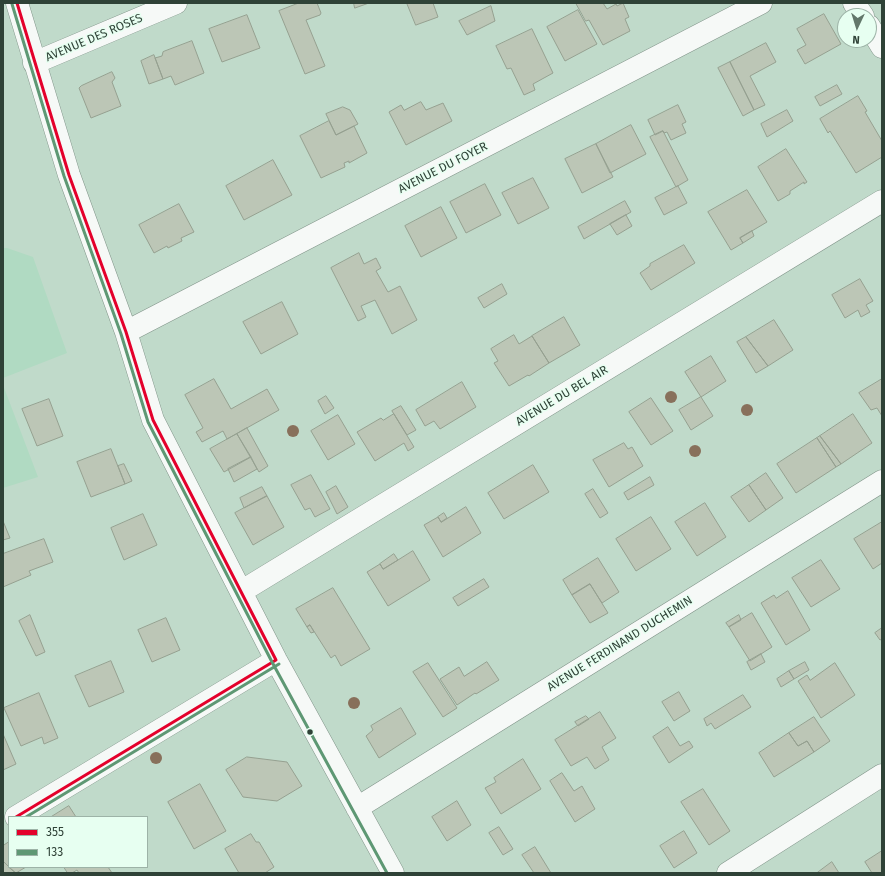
<!DOCTYPE html>
<style>
body{margin:0}
#map{position:relative;width:885px;height:876px;overflow:hidden;background:#c0daca;font-family:"Fira Sans",sans-serif}
canvas{display:block}
.frame{position:absolute;inset:0;border:4px solid #2f4237;pointer-events:none}
.legend{position:absolute;left:8px;top:816px;width:140px;height:52px;box-sizing:border-box;background:#e7fff1;border:1px solid #9db3a7;margin:0;padding:5px 7px;list-style:none;font-size:12px;color:#2f4237}
.legend li{display:flex;align-items:center;gap:8px;height:20px}
.legend b{width:20px;border:1px solid #9db3a7}
.north{position:absolute;left:837px;top:8px;width:40px;height:40px;box-sizing:border-box;background:#e7fff1;border:1px solid #9db3a7;border-radius:50%;rotate:184deg;font-size:11px;font-weight:700;line-height:16px;text-align:center;color:#2f4237}
.north::after{content:'';display:block;margin:auto;width:14px;height:18px;background:#62776a;clip-path:polygon(50% 0,100% 100%,50% 72%,0 100%)}
</style>
<div id="map">
<canvas width="885" height="876"></canvas>
<div class="frame"></div>
<ul class="legend">
<li><b style="height:5px;background:#e4002b"></b>355</li>
<li><b style="height:5px;background:#5e9874"></b>133</li>
</ul>
<div class="north">N</div>
</div>
<script>
const ctx = document.querySelector('canvas').getContext('2d');
ctx.lineJoin = 'round';
function fill(path, color) {
  ctx.fillStyle = color;
  ctx.fill(path, 'evenodd');
}
function stroke(path, color, width, dash) {
  ctx.strokeStyle = color;
  ctx.lineWidth = width;
  ctx.lineCap = dash ? 'butt' : 'round';
  ctx.setLineDash(dash || []);
  ctx.stroke(path);
}
function drawText(font, color, halo, rows, align = 'center') {
  ctx.font = font + ' "Fira Sans",sans-serif';
  ctx.lineWidth = 3;
  ctx.setLineDash([]);
  ctx.textBaseline = 'middle';
  ctx.strokeStyle = halo;
  ctx.fillStyle = color;
  for (const [text, x, y, turn = 0] of rows) {
    ctx.save();
    ctx.translate(x, y);
    ctx.rotate((+turn || 0) * Math.PI / 180);
    ctx.textAlign = isNaN(turn) ? turn : align;
    if (halo) ctx.strokeText(text, 0, 0);
    ctx.fillText(text, 0, 0);
    ctx.restore();
  }
}
const built = new Path2D(`
 M3,248H7L33,257L67,353L3,378Z
 M3,385L38,477L3,488Z`);
const building = new Path2D(`
 M299,3H317L321,13L320,15L306,20L325,66L305,74L279,11Z
 M354,3H369L355,8Z
 M407,3H433L438,17L416,25Z
 M576,3H603L607,9L616,4L617,6L623,3L629,17L625,19L630,31L603,45L589,20L586,21Z
 M491,6L495,21L467,35L459,21Z
 M578,10L597,44L565,61L547,27Z
 M824,14L841,44L805,64L797,50L806,45L797,29Z
 M247,15L260,48L222,62L209,29Z
 M532,29L553,73L533,84L535,90L524,95L511,68L507,69L496,46Z
 M192,41L204,73L175,85L171,76L163,79L155,58L162,56L163,52Z
 M766,43L776,62L750,76L765,105L754,110L730,62Z
 M154,55L163,79L149,84L141,61Z
 M730,62L754,110L743,116L718,68Z
 M112,72L115,78L112,82L121,106L91,118L79,88L81,86Z
 M837,85L842,94L820,106L815,97Z
 M858,96L867,111L865,112L882,141V157L856,173L830,131L828,133L820,119Z
 M421,102L426,110L443,103L452,121L406,145L389,112L401,105L404,110Z
 M678,105L686,122L682,124L686,133L671,140L667,132L664,133L663,131L655,135L648,120Z
 M343,107L350,110L358,124L336,135L326,114Z
 M787,110L793,121L767,137L761,124Z
 M329,121L336,135L354,126L367,153L349,163V161L344,163L345,167L321,178L300,136Z
 M631,125L646,154L610,173L596,144Z
 M663,131L688,180L676,187L650,137Z
 M596,144L613,177L582,193L565,159Z
 M786,149L807,182L804,184V182L790,191V194L778,201L758,167Z
 M273,160L292,195L244,220L226,186Z
 M533,178L549,208L518,224L502,193Z
 M485,184L501,215L466,233L450,202Z
 M678,186L687,203L664,215L655,198Z
 M747,190L767,222L740,238L743,243L731,250L708,212Z
 M625,201L631,212L584,239L578,227Z
 M179,204L194,232L181,238L182,241L168,248L167,246L154,253L139,225Z
 M441,207L457,238L421,257L405,226Z
 M626,215L632,226L617,235L610,224Z
 M752,231L754,236L743,243L740,238Z
 M684,245L695,263L651,290L640,273L650,266V264Z
 M359,253L364,264L376,258L381,268L376,271L388,292L400,286L417,320L392,334L375,300L361,306L366,317L358,321L331,268Z
 M860,279L873,301L866,305L870,312L861,317L858,310L845,318L832,295Z
 M502,284L507,294L484,308L478,298Z
 M282,302L298,334L261,354L243,322Z
 M564,317L580,345L549,363L532,336Z
 M774,320L793,350L768,366L746,337Z
 M514,335L519,344L532,336L549,363L529,376L528,375L509,386L494,363L498,361L491,349Z
 M746,337L768,366L756,373L737,342Z
 M711,356L726,381L701,397L685,372Z
 M214,379L231,409L267,389L279,410L227,439L223,431L202,442L196,432L203,428L185,395Z
 M882,379V416L877,408L871,410L859,393Z
 M462,382L476,407L440,429L434,421L425,426L416,410Z
 M326,396L334,408L325,414L318,401Z
 M701,397L713,416L691,430L679,410Z
 M651,398L673,431L651,445L629,412Z
 M49,399L63,436L37,446L22,409Z
 M401,406L416,430L407,435L392,411Z
 M394,414L414,447L408,451L404,443L375,461L357,432L381,418L383,420Z
 M853,414L872,443L841,464L820,436Z
 M338,415L355,444L328,460L311,431Z
 M247,428L268,466L259,472L237,434Z
 M237,434L251,457L224,472L210,449Z
 M820,436L841,464L836,467L817,438Z
 M817,438L836,467L796,493L777,464Z
 M624,443L628,449L632,447L643,466L609,487L593,460Z
 M111,449L125,484L91,497L77,462Z
 M251,457L257,469L234,482L228,469Z
 M124,464L132,481L125,484L118,466Z
 M533,465L549,492L504,519L488,493Z
 M766,473L783,498L766,510L749,485Z
 M311,475L330,509L315,517L310,508L305,510L291,485Z
 M650,477L654,485L628,500L624,493Z
 M749,485L766,510L749,522L731,497Z
 M336,486L348,507L337,514L326,492Z
 M262,487L267,496L244,508L240,498Z
 M593,489L608,513L600,518L585,494Z
 M267,496L284,527L253,545L235,513Z
 M705,503L726,537L697,556L675,522Z
 M466,507L481,533L443,557L424,525L438,517L441,522Z
 M444,513L447,518L441,522L438,517Z
 M143,514L157,545L124,560L111,528Z
 M651,517L671,549L636,571L616,539Z
 M3,521L10,538L3,540Z
 M882,522V563L873,569L854,539Z
 M44,539L53,562L29,571L31,575L3,587V554Z
 M413,551L430,580L388,606L367,572L380,564L383,569Z
 M394,554L398,560L383,569L380,564Z
 M598,558L619,592L602,603L590,584L572,595L563,580Z
 M821,560L840,589L811,607L792,578Z
 M484,579L489,587L458,606L453,598Z
 M590,584L608,613L590,623L572,595Z
 M333,588L370,649L341,666L335,655L331,658L310,625L307,627L296,609Z
 M788,591L810,630L786,645L761,603L774,595L776,598Z
 M752,613L772,647L750,661L729,627Z
 M30,615L45,652L36,656L19,621Z
 M739,615L741,620L729,627L726,623Z
 M166,618L180,650L152,662L138,630Z
 M310,625L314,632L311,633L307,627Z
 M882,628V639L880,640L875,633Z
 M761,654L765,662L751,670L747,662Z
 M111,661L124,692L89,707L75,676Z
 M487,662L499,680L476,694L475,693L457,705L440,679L459,667L464,676Z
 M805,662L809,670L794,679L789,671Z
 M428,663L457,708L443,717L413,672Z
 M835,663L855,695L821,718L798,681L807,675L810,680Z
 M789,671L794,679L781,687L777,679Z
 M679,692L690,711L674,721L662,702Z
 M39,693L58,738L44,744L42,737L21,746L4,708Z
 M743,695L751,707L715,729L711,723L707,726L704,719Z
 M401,708L416,734L379,758L366,736L373,730L371,726Z
 M600,712L616,738L602,747L609,760L595,769L587,757L571,766L555,740Z
 M586,716L589,719L578,726L575,722Z
 M814,717L830,741L814,752L807,741L798,746L789,733Z
 M668,727L680,746L689,741L693,747L669,763L653,737Z
 M789,733L798,746L807,741L814,752L774,777L759,753Z
 M3,734L16,764L3,770Z
 M247,757L287,762L302,786L277,801L243,797L226,770Z
 M523,759L541,789L501,814L485,788L496,782L494,778Z
 M562,773L574,791L582,786L595,809L575,822L550,781Z
 M200,784L226,831L194,849L168,802Z
 M703,789L730,831L709,845L681,802Z
 M457,801L471,825L447,841L432,817Z
 M69,806L76,817H51Z
 M499,827L513,849L503,855L489,833Z
 M684,831L697,853L674,868L660,846Z
 M251,834L256,842H259L274,867L265,873H239L225,849Z
 M9,842V867L3,861V846Z
 M535,847L551,873H534L522,855Z
 M882,851V873H872L865,862Z
 M3,861L9,867L16,873H3Z
 M832,862L839,873H817Z
 M9,867H26L16,873Z
 M64,867H108L112,873H79L77,870L72,873H68Z`);
const minor = new Path2D(`
 M17,3L69,175L126,332L153,420L276,660L393,873
 M854,3L863,16
 M869,26L882,47
 M34,63L176,3
 M126,332L761,3
 M242,591L882,201
 M357,808L882,481
 M16,817L276,660
 M728,873L882,775`);
const bus1 = new Path2D(`
 M17,3L69,175L126,332L153,420L276,660
 M16,817L276,660`);
const bus2 = new Path2D(`
 M12,4L64,176L121,334L148,422L272,662L387,873
 M26,817L279,664`);
const trees = [
 [671,397],
 [747,410],
 [293,431],
 [695,451],
 [354,703],
 [156,758]
];
const markers = [
 [310,732,3.5,"#2f4237"]
];
const streetNames = [
 ["AVENUE DES ROSES",94,38,-23],
 ["AVENUE DU FOYER",443,168,-27],
 ["AVENUE DU BEL AIR",562,396,-31],
 ["AVENUE FERDINAND DUCHEMIN",620,644,-32]
];
fill(built, '#b0dac2');
fill(building, '#bcc6b6');
stroke(building, '#95a090', 1);
stroke(minor, '#809489', 23);
stroke(minor, '#f6f9f7', 22);
stroke(bus1, '#e4002b', 3);
stroke(bus2, '#5e9874', 3);
ctx.fillStyle = '#88705b';
for (const [x, y] of trees) {
  ctx.beginPath();
  ctx.arc(x, y, 6, 0, 2 * Math.PI);
  ctx.fill();
}
for (const [x, y, r, color] of markers) {
  const dot = new Path2D();
  dot.arc(x, y, r, 0, 2 * Math.PI);
  ctx.fillStyle = color;
  ctx.fill(dot);
  stroke(dot, '#e7fff1', 1.5);
}
drawText('12px', '#2f4237', '#e7fff1', streetNames);
</script>
